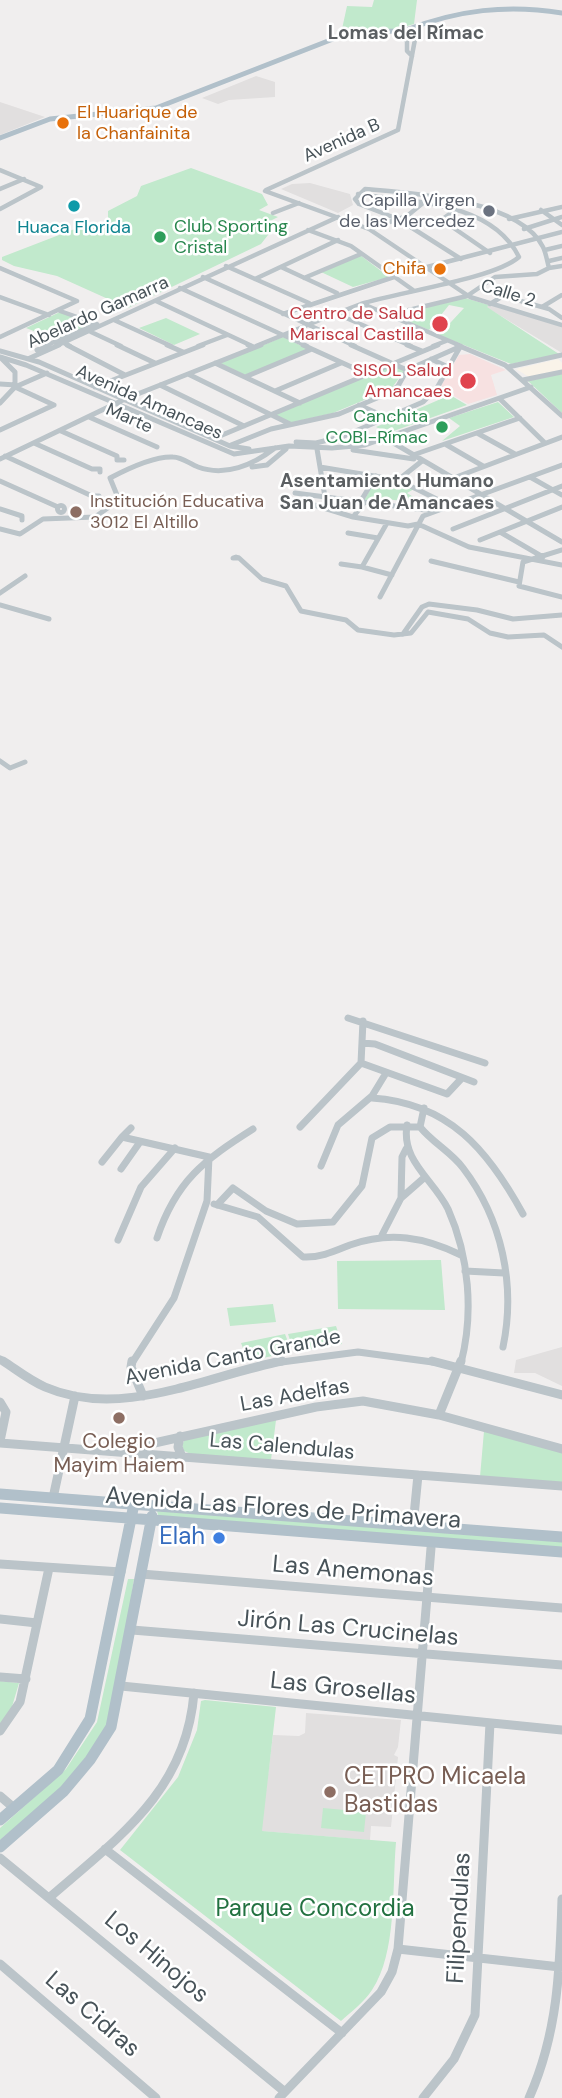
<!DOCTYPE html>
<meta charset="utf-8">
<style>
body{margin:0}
canvas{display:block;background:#f0eeee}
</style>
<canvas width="562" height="2098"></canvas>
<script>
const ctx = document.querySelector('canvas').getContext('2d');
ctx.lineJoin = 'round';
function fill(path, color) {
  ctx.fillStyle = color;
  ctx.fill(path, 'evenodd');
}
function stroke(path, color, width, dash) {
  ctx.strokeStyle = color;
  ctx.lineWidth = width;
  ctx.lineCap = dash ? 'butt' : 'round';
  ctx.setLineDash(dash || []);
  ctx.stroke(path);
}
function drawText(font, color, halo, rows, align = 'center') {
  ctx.font = font + ' "DM Sans",sans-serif';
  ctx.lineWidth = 5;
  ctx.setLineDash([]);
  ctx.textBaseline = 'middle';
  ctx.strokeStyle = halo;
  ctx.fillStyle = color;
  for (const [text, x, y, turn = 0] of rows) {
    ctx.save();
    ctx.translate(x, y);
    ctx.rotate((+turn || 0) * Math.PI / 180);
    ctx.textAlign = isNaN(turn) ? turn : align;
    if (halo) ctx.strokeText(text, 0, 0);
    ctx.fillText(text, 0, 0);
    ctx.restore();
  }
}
const commercial = new Path2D(`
 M558,359L562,363V370L529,377L516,369Z`);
const education = new Path2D(`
 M256,76L275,82V97L229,100L218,104L202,98Z
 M0,102L45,117L0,135Z
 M310,183L350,194L353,205L338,213L281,189L292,184Z
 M489,305L562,326V353L486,307Z
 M562,1347V1386L535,1373H514L516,1360Z
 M306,1713L401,1720L398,1747L394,1755L398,1757L391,1827L371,1826L370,1840L261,1831L273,1735L299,1736L305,1733Z`);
const medical = new Path2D(`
 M470,354L506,370L491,375L497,395L468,404L440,388L459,355Z`);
const green = new Path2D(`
 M374,0H417L414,24L393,30L336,31L342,29L347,6L372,7Z
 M191,168L262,194L268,205L259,210L278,217L266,223L275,226L261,244L128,308L57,276L14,266L2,260V257L85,225H102L108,222V211L137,196L141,186Z
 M360,255L389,277L353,287L321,272Z
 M465,298L489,305L487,307L559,354L511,364L439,335L464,308L449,305L429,330L393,315Z
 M60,312L91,324L57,340L26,328Z
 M166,318L200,334L174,345L139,328Z
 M283,337L308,349L245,375L220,363Z
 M394,365L405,370L391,389L333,413L289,423L274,415Z
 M562,374V413L528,381Z
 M450,395L467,405L388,433L376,427Z
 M498,402L514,417L442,441L460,426L449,418Z
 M378,477L397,480L414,489L407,493L415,498L409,502L379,498L377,501L364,500Z
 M441,1260L445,1310L338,1309L337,1261Z
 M273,1304L276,1322L230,1326L227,1308Z
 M336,1326L342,1344L294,1352L288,1334Z
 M285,1334L292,1352L248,1361L241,1343Z
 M276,1420L271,1460L191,1454L184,1451L182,1445L185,1439Z
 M484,1431L562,1452V1483L480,1477Z
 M157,1511L562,1542V1550L159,1518Z
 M128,1579H134C126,1627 123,1694 101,1737C80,1779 35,1810 0,1840V1828L66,1769L97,1722Z
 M0,1681L19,1683L11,1710L0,1724Z
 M205,1700L276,1707L262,1831L396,1842C392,1887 397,1953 372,1990C364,2002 351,2012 341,2021L120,1850L178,1777L197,1730L201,1701Z
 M323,1808L366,1812L364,1832L321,1828Z`);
const minorFar3 = new Path2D(`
 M402,37L407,41V51L412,56
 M0,170L41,187L0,209
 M0,189L24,179
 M266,190L398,130L416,34
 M265,191L369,229L470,297L562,325
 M455,210L444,218L445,222L490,253
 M541,210L562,225
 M273,213L299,203
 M509,219L562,207
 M369,229L407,216L423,203
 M524,229L562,217
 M308,230L351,246L413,290
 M545,250L562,246
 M549,261L562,258
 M226,266L309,303
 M281,267L337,293
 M427,267L562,232
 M0,268L77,301L0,337
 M549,268L562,266
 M203,277L355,346
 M304,278L361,254
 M255,279L338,240
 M180,288L307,346
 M0,297L49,315
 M156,301L252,346
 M363,304L461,346
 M490,304L503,296L549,309L562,318
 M542,307L562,295
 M60,311L97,324
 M283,314L394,277
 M337,314L411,346
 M388,315L467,296L495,277L537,274L549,268C547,261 546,253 543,247C519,199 411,193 365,189L355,199L359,204L398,219L461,259
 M114,320L171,346
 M91,332L121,346
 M64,343L70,346
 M45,346L96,324
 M56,346L338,217
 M198,346L227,335
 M256,346C291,332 326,317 361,304C398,292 494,279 519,257C491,201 411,202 358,194
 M433,346L446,341`);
const minorFar2 = new Path2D(`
 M67,345L125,375
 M117,345L155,363
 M167,345L183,352
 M248,345L253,347
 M303,345L367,374
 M351,345L407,370
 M407,345L422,351
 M457,345L505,365L562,416
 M37,350L49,345
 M0,351L39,362L230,446L249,449
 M0,357L26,365L234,454L289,446L332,448L365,445L531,387
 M30,358L59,345
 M2,359L15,372V387
 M431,359L448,367
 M215,363L300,403
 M508,367L562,355
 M188,374L290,424
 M245,377L312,349
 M523,380L562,372
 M0,384L16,385
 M160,385L244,426
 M15,387L54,405
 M95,387L203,345
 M275,391L341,363
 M500,399L545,443
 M0,403L15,387L47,373
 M359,405L388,418
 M89,417L157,447
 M0,430L54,405
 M61,431L117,456V460H124
 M477,433L515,454
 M215,438L438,345
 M385,438L562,542
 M296,442L316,443L344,436L423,402L437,388L460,347
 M34,443L92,469H100V472
 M316,443L325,497
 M445,444L483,466
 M231,445L271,429L339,414L389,393L398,386L407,370L459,347
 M353,450L414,459
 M413,455L520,418
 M5,456L92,496H99V500
 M0,459L125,399L261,345
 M252,467L267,465L286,449
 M320,467L398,480L451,506
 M376,476L362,499L364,503L353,517L408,526L418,524
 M530,477L562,495
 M451,479L562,437
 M398,480L422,461
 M0,481L58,507
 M295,493L433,511
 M314,505L353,517
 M57.5 509a3.5 3.5 0 1 1 7 0a3.5 3.5 0 1 1-7 0Z
 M0,509L22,516V520
 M387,523L362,567L392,575
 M418,524L469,547L562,565
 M0,529L20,534L43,519L95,517L119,500L110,478C127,469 153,456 173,457C182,457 190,464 198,467C225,477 253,465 275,448
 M453,529L562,486
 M500,532L543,557
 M348,533L378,538
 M480,540L562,507
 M562,550L523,562L519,586L562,597
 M236,557L239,558H233Z
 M239,558L262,579L286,586L301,611L346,620L358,630L394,635L411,633L428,612L468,619L490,633L508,637L544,635L562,647
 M431,561L519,582
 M341,564L362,567
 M0,593L25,576
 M380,597L423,516L562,465
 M0,605L49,619
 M403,634L422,607L429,604L477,610L513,619L562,615
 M0,761L10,768L25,762`);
const minorFar1 = new Path2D(`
 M348,1018L485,1063
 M362,1043L375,1044L474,1082
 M361,1063L447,1094L462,1078
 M372,1098C449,1103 488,1150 523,1214
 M424,1108L420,1127C433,1143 451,1152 463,1168C502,1219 516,1285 503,1347
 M407,1125C401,1161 433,1179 448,1209C469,1256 474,1313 461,1363
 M300,1127L361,1063L363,1021
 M122,1137L131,1128
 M102,1162L122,1137L209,1157L207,1201L174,1298L132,1363
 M321,1166L338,1125L372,1096L386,1073
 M121,1169L140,1142
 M401,1198L402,1157L406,1149
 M214,1204L258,1217L303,1257C320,1258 335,1251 350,1245C390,1231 424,1237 461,1255
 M217,1205L233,1188L266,1211L297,1224L333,1222L362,1186L372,1138L390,1127H420
 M382,1235L401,1198L425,1177
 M157,1238C176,1181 204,1160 253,1129
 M118,1240L141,1187L175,1148
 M465,1271L504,1273
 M0,1359L6,1363
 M274,1363L358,1352L440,1363`);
const minor = new Path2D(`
 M3,1361C17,1370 29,1380 45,1387C121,1420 206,1376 282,1361
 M132,1361L131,1367L143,1396
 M432,1361L562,1395
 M0,1402L6,1412L0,1441
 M439,1415L461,1361
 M180,1436L178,1447L182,1457
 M0,1443L562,1486
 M123,1450L316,1407L363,1401L439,1415L562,1449
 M53,1498L75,1396
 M413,1526L418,1475
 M0,1564L121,1572
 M141,1574L562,1608
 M0,1619L37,1623
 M132,1630L562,1665
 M0,1677L26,1679
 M121,1686L562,1730
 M0,1731L20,1702L49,1568
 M0,1796L14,1808
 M105,1849L342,2033
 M0,1858L285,2092
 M50,1897C119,1837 186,1791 194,1693
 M398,1949L560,1967
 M0,1964L156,2098
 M279,2098L381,1992L392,1972L398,1949L431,1548
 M423,2098L454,2059L475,2015L490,1723
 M529,2098C558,2033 560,1969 562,1899`);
const majorFar1 = new Path2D(`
 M406,30C458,10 507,4 562,13
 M403,31L416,34L407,37L398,35Z
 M0,138L50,119L156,108L351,32L403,31`);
const major = new Path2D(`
 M0,1494L562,1537
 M0,1508L562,1552
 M0,1820L58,1770L90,1719L134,1504
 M0,1847L64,1791L90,1760L111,1727L152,1516`);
const markers = [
 [63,123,7,"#e8710a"],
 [74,206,7,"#0f9aa8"],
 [489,211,7,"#6b7280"],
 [160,237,7,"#2e9e5b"],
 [440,269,7,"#e8710a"],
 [440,324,9,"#e0444e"],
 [468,381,9,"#e0444e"],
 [442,427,7,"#2e9e5b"],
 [76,512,7,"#8d6e63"],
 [119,1418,7,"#8d6e63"],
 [219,1538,7,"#3f7fe0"],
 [330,1792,7,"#8d6e63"]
];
const farFoodnames = [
 ["El Huarique de",77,113],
 ["la Chanfainita",77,134],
 ["Chifa",426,269,"right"]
];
const farStreetnames = [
 ["Avenida B",342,141,-24],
 ["Calle 2",508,294,17],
 ["Abelardo Gamarra",98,313,-24],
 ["Avenida Amancaes",149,403,24],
 ["Marte",129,419,24]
];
const farWorshipnames = [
 ["Capilla Virgen",475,201],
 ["de las Mercedez",475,222]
];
const farLeisurenames = [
 ["Club Sporting",174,227],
 ["Cristal",174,248],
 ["Canchita",428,417,"right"],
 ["COBI-Rímac",428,438,"right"]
];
const farCulturenames = [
 ["Huaca Florida",74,228]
];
const farHealthnames = [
 ["Centro de Salud",424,314],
 ["Mariscal Castilla",424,335],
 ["SISOL Salud",452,371],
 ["Amancaes",452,392]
];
const farEducationnames = [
 ["Institución Educativa",90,502],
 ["3012 El Altillo",90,523]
];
const farNeighbourhoodnames = [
 ["Lomas del Rímac",406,34],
 ["Asentamiento Humano",387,482],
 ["San Juan de Amancaes",387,504]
];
const streetNames = [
 ["Avenida Canto Grande",233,1358,-11],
 ["Las Adelfas",295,1396,-10],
 ["Las Calendulas",282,1447,5]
];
const educationNames = [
 ["Colegio",119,1442],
 ["Mayim Haiem",119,1466]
];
const nearStreetnames = [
 ["Avenida Las Flores de Primavera",283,1509,4],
 ["Las Anemonas",353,1572,5],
 ["Jirón Las Crucinelas",348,1629,5],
 ["Las Grosellas",343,1689,6],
 ["Filipendulas",460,1918,-87],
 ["Los Hinojos",156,1958,40],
 ["Las Cidras",92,2015,41]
];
const nearShopnames = [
 ["Elah",205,1538]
];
const nearEducationnames = [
 ["CETPRO Micaela",344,1778],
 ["Bastidas",344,1806]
];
const nearParknames = [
 ["Parque Concordia",315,1910]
];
fill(commercial, '#f9f3e9');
fill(education, '#e1dfdf');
fill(medical, '#f7e1e1');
fill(green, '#c1e9cc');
stroke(minorFar3, '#bbc4c9', 4.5);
stroke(minorFar2, '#bbc4c9', 5);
stroke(minorFar1, '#bbc4c9', 7);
stroke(minor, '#bbc4c9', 9);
stroke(majorFar1, '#b1c0ca', 5);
stroke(major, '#b1c0ca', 11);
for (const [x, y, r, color] of markers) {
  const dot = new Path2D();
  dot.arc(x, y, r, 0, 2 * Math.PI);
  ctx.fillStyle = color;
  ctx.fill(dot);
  stroke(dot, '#fff', 2.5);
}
drawText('18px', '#c56008', '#fff', farFoodnames, 'left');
drawText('18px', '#485359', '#fff', farStreetnames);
drawText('18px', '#5b616d', '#fff', farWorshipnames, 'right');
drawText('18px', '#27864d', '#fff', farLeisurenames, 'left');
drawText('18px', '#0d838f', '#fff', farCulturenames);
drawText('18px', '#be3a42', '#fff', farHealthnames, 'right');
drawText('18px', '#785e54', '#fff', farEducationnames, 'left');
drawText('bold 19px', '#5b5f62', '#fff', farNeighbourhoodnames);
drawText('21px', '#485359', '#fff', streetNames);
drawText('21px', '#785e54', '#fff', educationNames);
drawText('24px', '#485359', '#fff', nearStreetnames);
drawText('24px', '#366cbe', '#fff', nearShopnames, 'right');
drawText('24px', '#785e54', '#fff', nearEducationnames, 'left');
drawText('24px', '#227140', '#fff', nearParknames);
</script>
